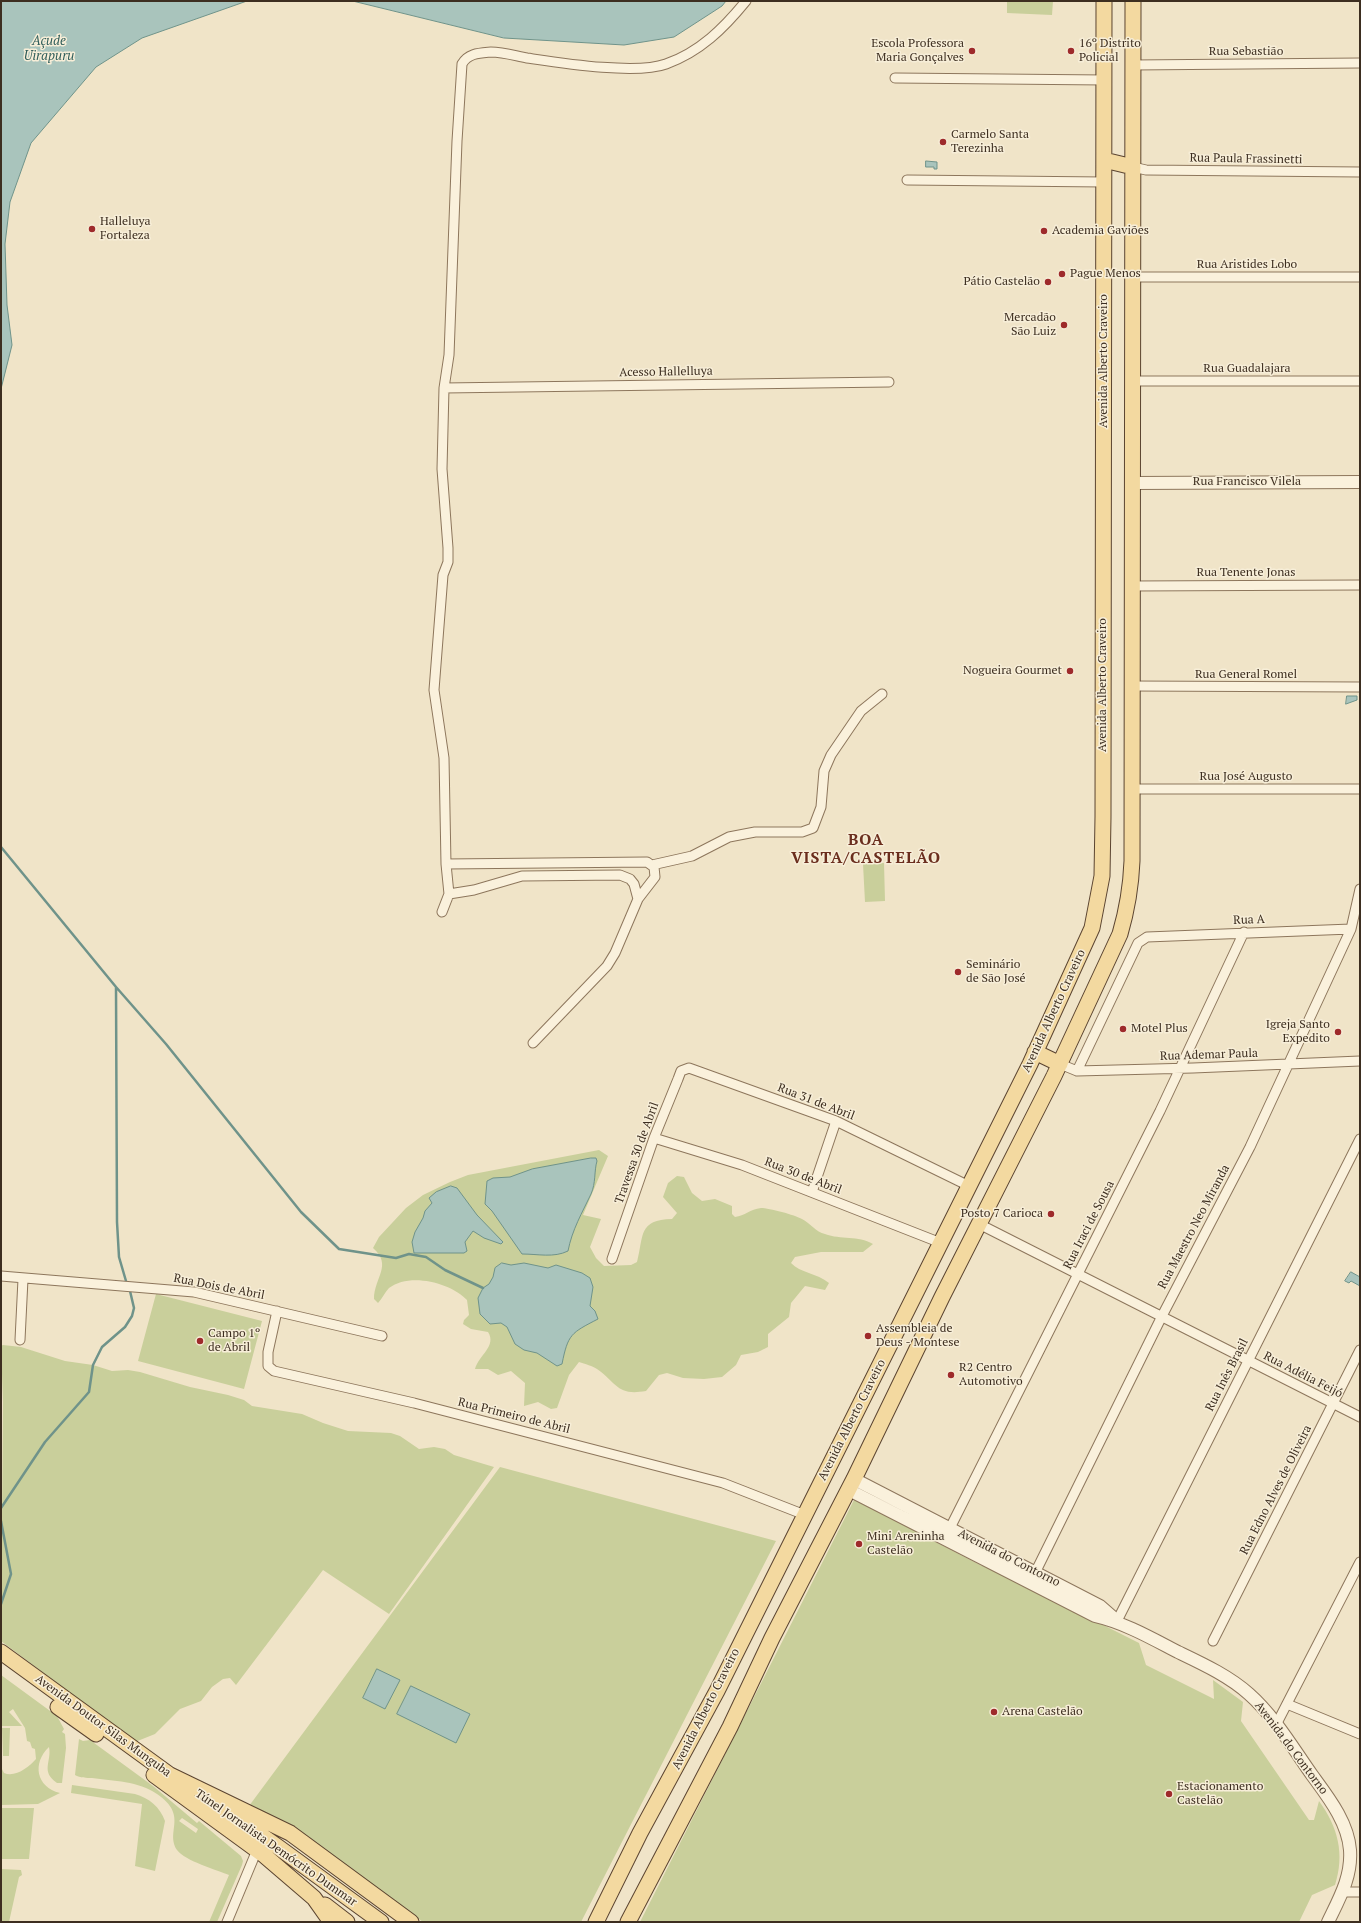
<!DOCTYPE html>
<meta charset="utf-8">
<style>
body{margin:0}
#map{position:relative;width:1361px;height:1923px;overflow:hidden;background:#f0e4c8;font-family:"PT Serif",serif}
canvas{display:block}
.frame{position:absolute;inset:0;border:2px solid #3d2e20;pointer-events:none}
</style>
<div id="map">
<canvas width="1361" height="1923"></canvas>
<div class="frame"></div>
</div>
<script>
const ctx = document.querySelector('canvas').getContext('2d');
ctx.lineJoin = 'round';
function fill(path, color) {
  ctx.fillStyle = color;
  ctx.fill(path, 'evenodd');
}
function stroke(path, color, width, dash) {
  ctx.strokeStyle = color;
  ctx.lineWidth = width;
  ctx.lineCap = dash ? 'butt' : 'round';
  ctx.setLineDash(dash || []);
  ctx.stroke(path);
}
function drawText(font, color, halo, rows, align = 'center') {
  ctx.font = font + ' "PT Serif",serif';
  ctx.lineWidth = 3;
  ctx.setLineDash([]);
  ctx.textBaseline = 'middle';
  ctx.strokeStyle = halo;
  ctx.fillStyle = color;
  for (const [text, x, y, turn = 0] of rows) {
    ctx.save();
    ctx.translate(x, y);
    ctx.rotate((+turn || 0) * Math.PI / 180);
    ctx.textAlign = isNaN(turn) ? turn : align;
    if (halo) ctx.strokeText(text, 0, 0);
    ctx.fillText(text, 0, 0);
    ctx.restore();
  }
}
const green = new Path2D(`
 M1007,1H1053L1052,15L1007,13Z
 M884,863L885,901L865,902L863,864Z
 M599,1150L608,1156L583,1215L601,1219L590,1247L596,1258L604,1266L631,1265L637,1262C644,1235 638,1220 672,1219L677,1213L663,1197L668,1183L677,1176L684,1177L692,1193L702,1201L715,1199L732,1206V1214L735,1217C745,1216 750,1209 761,1208C769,1208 795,1215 802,1219C810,1223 816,1232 825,1234C841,1240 858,1235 873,1244L863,1252H821L795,1257L791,1263C800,1273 817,1273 829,1283L825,1290L805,1286L791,1303L789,1317L768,1334V1347L758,1352L741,1355L736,1365L722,1377L704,1379L683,1378L667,1373L659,1375L646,1391C617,1396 618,1384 597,1369C593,1366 585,1364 579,1362L569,1375L557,1408L551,1409L538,1402L524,1406L525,1383L511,1371L498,1375L488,1369H475C479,1355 497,1346 488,1332L471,1329L463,1324L464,1320L469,1315L467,1300C451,1283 410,1272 389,1288C385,1292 382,1299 378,1303L374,1299C374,1278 393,1265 373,1248L379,1237L406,1208L423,1195L450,1182L468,1175Z
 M156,1294L262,1321L244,1389L138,1361Z
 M3,1345L21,1347L65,1361L93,1365L112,1371L128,1370L140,1372L190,1387L228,1395L244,1400L252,1406L302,1414L323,1423L348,1431L391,1433L400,1436L419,1449L434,1447L445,1449L454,1455L494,1467L389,1614L323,1570L236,1685L230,1678L223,1679L212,1687L201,1701L180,1709L155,1734L135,1742L1,1641L3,1402L1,1346Z
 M500,1467L776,1541L581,1922H423L378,1889L249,1806Z
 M854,1500H857L918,1530L922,1535L982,1566H986L1139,1643L1146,1665L1214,1699L1213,1680L1243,1702L1241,1721L1309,1820H1314L1319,1801C1338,1827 1345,1854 1335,1885L1312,1895L1299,1922H640Z
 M1,1675L57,1716L64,1729L62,1732L65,1734L66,1748L62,1783H57C40,1771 52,1762 49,1747C32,1763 36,1787 60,1793L38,1804L1,1805V1767L4,1773C15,1778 29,1767 36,1759L35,1749L32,1748L30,1742L27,1741L25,1728L13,1709L9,1712L22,1726H2Z
 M2,1728H10L9,1756H3Z
 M79,1739L83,1741L90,1740L153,1786L197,1823L199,1821L241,1856L243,1861L242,1865L217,1922H209L229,1875C217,1870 185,1861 177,1850C165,1831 189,1816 157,1794C139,1781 113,1781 92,1778C87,1778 80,1778 75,1775ZM182,1818L198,1829L196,1833L179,1821Z
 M72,1785L135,1794C149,1798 160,1807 165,1821L155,1871L135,1866L142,1804L71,1793Z
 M1,1808H34L29,1859H1Z
 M1,1869L21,1870L22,1875L19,1877L9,1922H1Z`);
const water = new Path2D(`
 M1,1H247L142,38L96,67L31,143L10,202L5,244L7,305L12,345L1,389Z
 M353,1H726L722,6L674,37L624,45L504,38Z
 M926,161L937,162V169H934V167H926Z
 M1347,696H1357V700L1346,704Z
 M591,1158H596L597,1161C594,1171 596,1183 591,1194C582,1213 572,1230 568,1251C554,1258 538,1254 522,1254L492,1211L485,1204L487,1181L493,1178L510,1177L532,1169Z
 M451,1186L457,1188L477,1215L503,1242L501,1244L484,1238L473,1231L465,1242L467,1251L464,1253H414L412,1242L415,1232L423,1218L425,1211L432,1203L429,1198L436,1192Z
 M502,1263L511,1265L524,1263L548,1268L556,1265L582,1273L590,1278L593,1287L590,1306L595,1311L598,1319C571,1333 568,1334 562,1364L557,1366L537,1353L524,1350L515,1344L507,1327L501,1323L490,1324L480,1314L478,1298L483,1288L489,1284L493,1277L495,1268Z
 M1351,1272L1360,1277V1286L1351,1281L1349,1283L1345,1281Z
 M377,1669L400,1680L385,1709L363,1698Z
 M411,1686L470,1714L456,1743L397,1714Z`);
const stream = new Path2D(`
 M1,847L116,987L117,1222L119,1257L126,1281
 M116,987L166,1044L301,1212L339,1249L396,1258L409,1254L426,1257L445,1270L483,1288
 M1,1508L45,1442L89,1392L93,1365L102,1347L125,1327L132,1316L134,1308L130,1291
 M1,1521L11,1574L1,1604`);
const minor = new Path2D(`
 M1133,65L1360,63
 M895,78L1105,80
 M1133,167L1146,170L1360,172
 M907,180L1104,182
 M1133,277H1360
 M1133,381H1360
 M444,388L889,382
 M1132,586L1360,585
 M1132,686L1360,687
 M1132,789H1360
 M446,864L647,862L654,867L655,877L638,899
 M652,865L692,856L729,837L755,832H802L813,828L821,807L824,771L831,755L861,711L882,694
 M449,894L474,890L522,876L620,875L630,879L634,884L638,899L615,953L607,966L533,1043
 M442,912L449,894L446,864L444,758L434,690L443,575L448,562V548L442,469L444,388L449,355L457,141L462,64C468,53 480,53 491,52C503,52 516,56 527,58C561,63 636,75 666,64C700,52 724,28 746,1
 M1060,1064L1077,1071L1193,1068L1360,1061
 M1077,1071L1138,943L1147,937L1351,929
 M654,1138L742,1165L941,1243
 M812,1192L836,1121
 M979,1224L1360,1417
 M612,1259L654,1138L678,1079L681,1071L689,1068L836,1121L969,1186
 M1,1276L194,1292L382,1336
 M277,1311L268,1352V1366L274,1371L414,1403L723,1483L805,1515
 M20,1340L23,1279
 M950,1528L1160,1111L1244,932
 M1036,1571L1162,1316L1250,1147L1351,929L1360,889
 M1117,1621L1360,1139
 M1213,1641L1360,1350
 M1287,1704L1360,1734
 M1276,1725L1360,1562
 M1343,1892H1360
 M227,1922L257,1850`);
const tertiary = new Path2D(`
 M1133,483L1360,482
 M854,1479L1100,1606L1116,1620
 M849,1490L1095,1616C1125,1623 1151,1638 1178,1652C1203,1664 1229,1676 1249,1694C1274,1716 1293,1748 1312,1775C1328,1797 1348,1822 1350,1850C1352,1877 1339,1899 1328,1922`);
const primary = new Path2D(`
 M1104,160L1133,167
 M1035,1052L1060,1064
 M1,1652L170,1775L290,1833L411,1922
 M58,1707L96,1734
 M154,1775L265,1856L314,1898L331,1922
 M225,1810L278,1847L381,1922
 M325,1905L347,1922
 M596,1922L640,1833L717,1691L1030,1064L1092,928L1102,876L1103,817L1104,1
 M628,1922L730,1727L772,1638L854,1479L942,1297L1054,1076L1120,934C1127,910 1131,886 1132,861L1133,1`);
const markers = [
 [972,51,4,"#9e2a2b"],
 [1071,51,4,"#9e2a2b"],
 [943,142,4,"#9e2a2b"],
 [92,229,4,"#9e2a2b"],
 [1044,231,4,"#9e2a2b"],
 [1062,274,4,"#9e2a2b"],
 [1048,282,4,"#9e2a2b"],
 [1064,325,4,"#9e2a2b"],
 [1070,671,4,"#9e2a2b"],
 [958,972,4,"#9e2a2b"],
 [1123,1029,4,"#9e2a2b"],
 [1338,1032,4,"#9e2a2b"],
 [1051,1214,4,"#9e2a2b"],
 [868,1336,4,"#9e2a2b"],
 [200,1341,4,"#9e2a2b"],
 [951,1375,4,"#9e2a2b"],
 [859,1544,4,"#9e2a2b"],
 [994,1712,4,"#9e2a2b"],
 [1169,1794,4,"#9e2a2b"]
];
const poiNames = [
 ["Escola Professora",964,44,"right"],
 ["Maria Gonçalves",964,58,"right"],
 ["16º Distrito",1079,44],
 ["Policial",1079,58],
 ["Carmelo Santa",951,135],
 ["Terezinha",951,149],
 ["Halleluya",100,222],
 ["Fortaleza",100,236],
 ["Academia Gaviões",1052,231],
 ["Pague Menos",1070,274],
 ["Pátio Castelão",1040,282,"right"],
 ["Mercadão",1056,318,"right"],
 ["São Luiz",1056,332,"right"],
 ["Nogueira Gourmet",1062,671,"right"],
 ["Seminário",966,965],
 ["de São José",966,979],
 ["Igreja Santo",1330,1025,"right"],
 ["Expedito",1330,1039,"right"],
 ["Motel Plus",1131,1029],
 ["Posto 7 Carioca",1043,1214,"right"],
 ["Assembleia de",876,1329],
 ["Deus - Montese",876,1343],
 ["Campo 1º",208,1334],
 ["de Abril",208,1348],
 ["R2 Centro",959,1368],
 ["Automotivo",959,1382],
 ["Mini Areninha",867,1537],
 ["Castelão",867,1551],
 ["Arena Castelão",1002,1712],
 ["Estacionamento",1177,1787],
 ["Castelão",1177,1801]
];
const streetNames = [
 ["Rua Sebastião",1246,52],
 ["Rua Paula Frassinetti",1246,159,1],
 ["Rua Aristides Lobo",1247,265],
 ["Avenida Alberto Craveiro",1104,361,-90],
 ["Rua Guadalajara",1247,369],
 ["Acesso Hallelluya",666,372,-1],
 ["Rua Francisco Vilela",1247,482],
 ["Rua Tenente Jonas",1246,573],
 ["Rua General Romel",1246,675],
 ["Avenida Alberto Craveiro",1103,685,-90],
 ["Rua José Augusto",1246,777],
 ["Rua A",1249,920,-2],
 ["Avenida Alberto Craveiro",1054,1011,-65],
 ["Rua Ademar Paula",1209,1055,-2],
 ["Rua 31 de Abril",816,1102,21],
 ["Travessa 30 de Abril",637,1153,-70],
 ["Rua 30 de Abril",803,1176,21],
 ["Rua Iraci de Sousa",1089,1225,-63],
 ["Rua Maestro Neo Miranda",1194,1227,-62],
 ["Rua Dois de Abril",219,1287,11],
 ["Rua Inês Brasil",1227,1375,-63],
 ["Rua Adélia Feijó",1303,1375,27],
 ["Rua Primeiro de Abril",514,1416,14],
 ["Avenida Alberto Craveiro",852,1420,-63],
 ["Rua Edno Alves de Oliveira",1276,1490,-63],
 ["Avenida do Contorno",1009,1558,27],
 ["Avenida Alberto Craveiro",706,1709,-63],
 ["Avenida Doutor Silas Munguba",103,1726,36],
 ["Avenida do Contorno",1291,1748,53],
 ["Túnel Jornalista Demócrito Dummar",276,1848,35]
];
const waterNames = [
 ["Açude",49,41],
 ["Uirapuru",49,56]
];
const districtNames = [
 ["BOA",866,840],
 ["VISTA/CASTELÃO",866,858]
];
fill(green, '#c9cf9b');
fill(water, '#a9c4bc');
stroke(water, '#6f938a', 1);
stroke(stream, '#6f938a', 2.5);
stroke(minor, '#8d765c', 11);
stroke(tertiary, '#8d765c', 14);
stroke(primary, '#5b4430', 17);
stroke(minor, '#faf1dc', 9);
stroke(tertiary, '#faf1dc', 12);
stroke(primary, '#f3d9a0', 15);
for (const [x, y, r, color] of markers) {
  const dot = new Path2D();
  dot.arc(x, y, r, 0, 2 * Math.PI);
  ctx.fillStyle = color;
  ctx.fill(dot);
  stroke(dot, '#f7eed8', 1.5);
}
drawText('12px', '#3d2e20', '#f7eed8', poiNames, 'left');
drawText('12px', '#3d2e20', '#f7eed8', streetNames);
drawText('italic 13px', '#2f5d5a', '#f7eed8', waterNames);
ctx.letterSpacing = '1px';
drawText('bold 16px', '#6b2e1e', '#f7eed8', districtNames);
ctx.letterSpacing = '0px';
</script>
